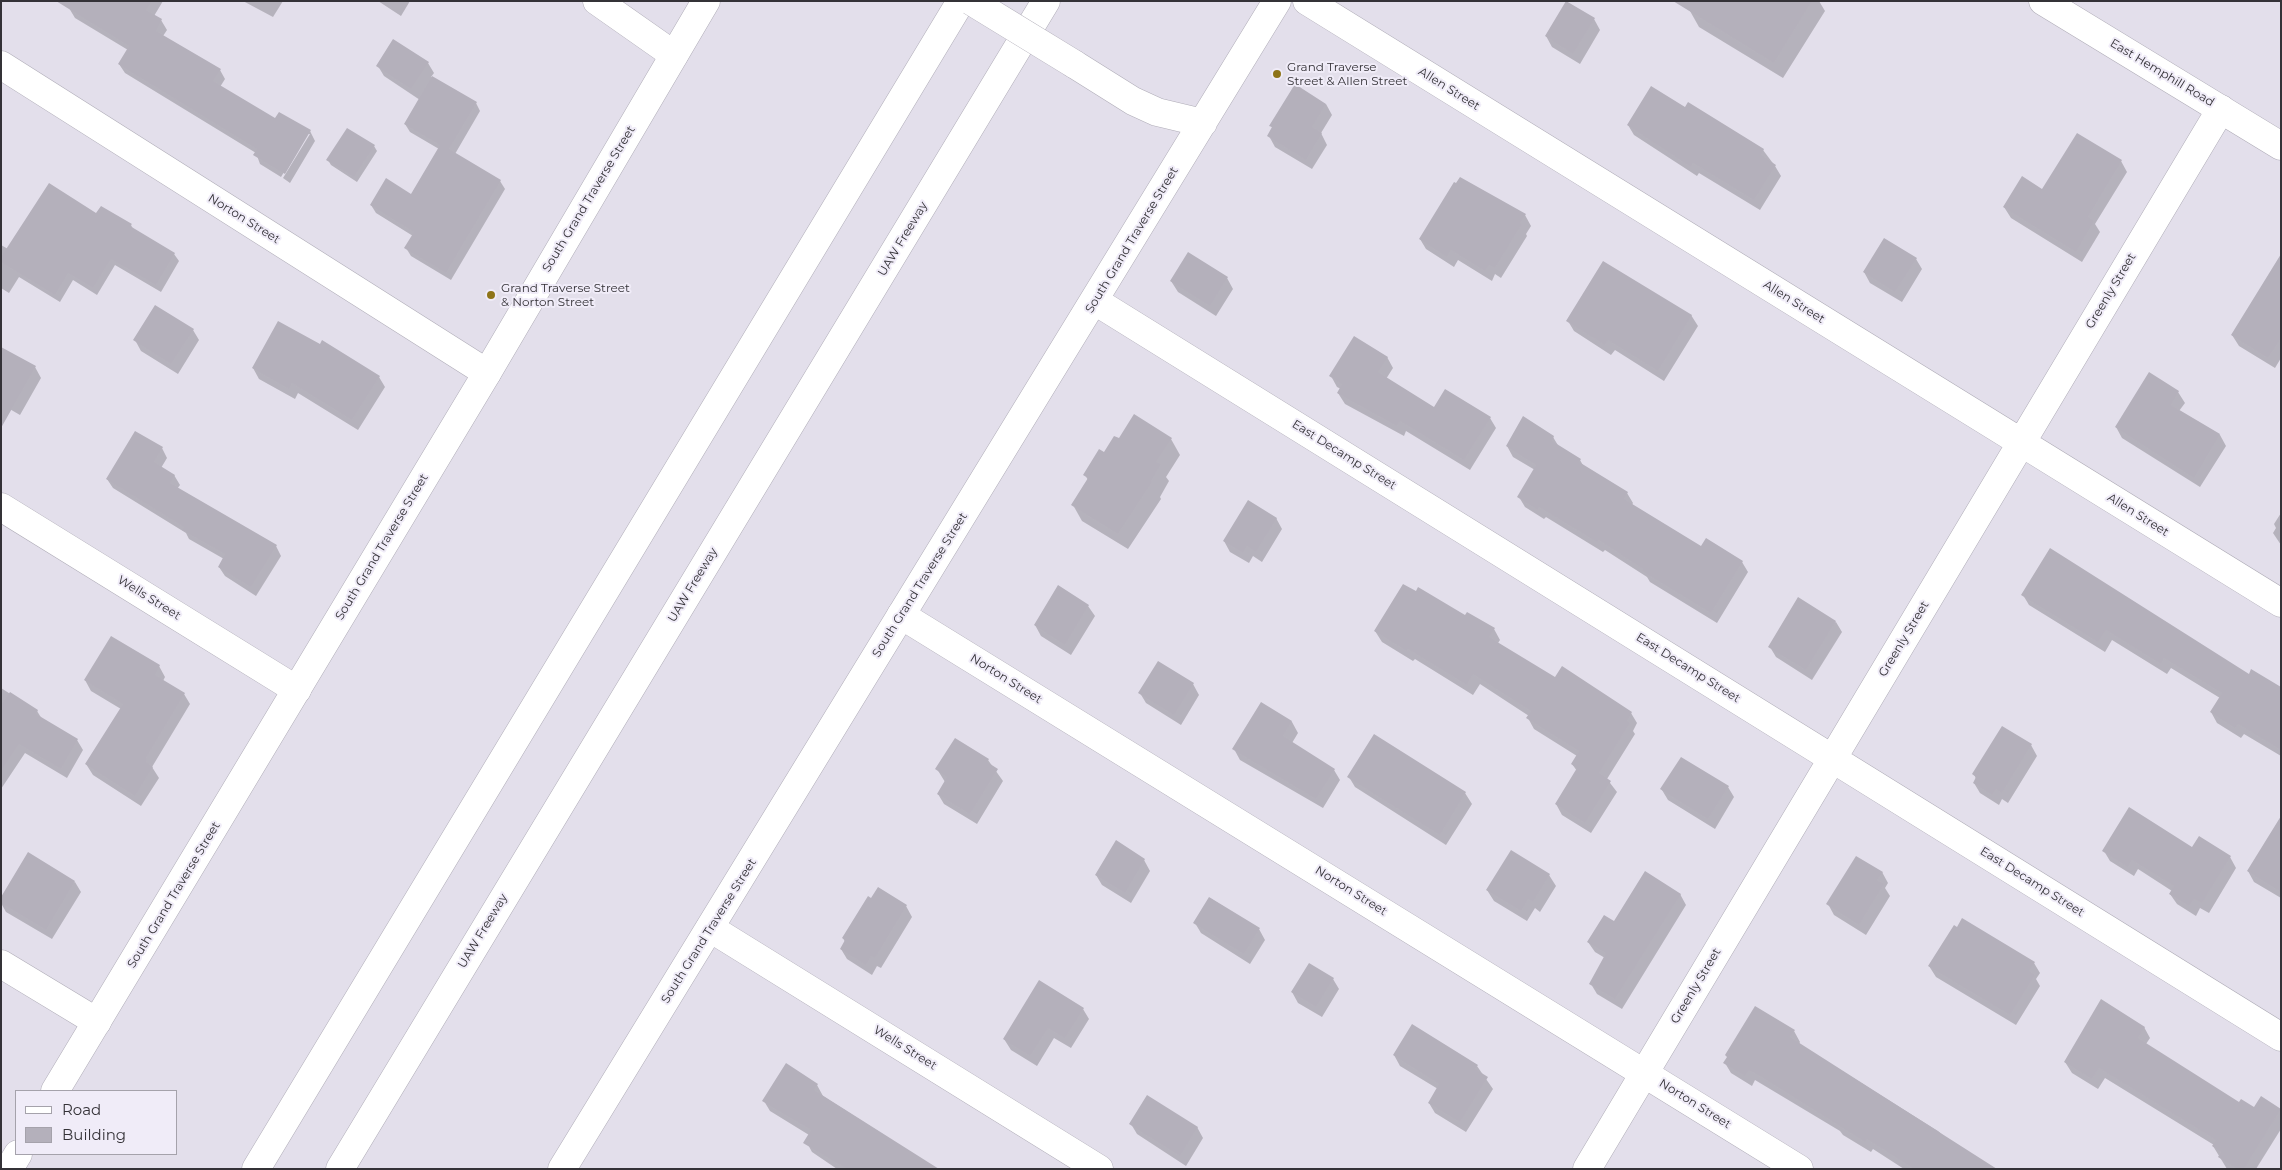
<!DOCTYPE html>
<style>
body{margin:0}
#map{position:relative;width:2282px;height:1170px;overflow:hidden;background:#e3dfeb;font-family:Montserrat,sans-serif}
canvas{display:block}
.frame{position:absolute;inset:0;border:2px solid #343237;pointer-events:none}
.legend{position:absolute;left:15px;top:1090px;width:162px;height:65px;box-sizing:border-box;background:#f0ecf8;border:1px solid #a5a2ab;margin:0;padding:6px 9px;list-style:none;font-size:15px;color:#343237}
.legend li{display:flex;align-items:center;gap:10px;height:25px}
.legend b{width:25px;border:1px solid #a5a2ab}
</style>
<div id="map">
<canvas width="2282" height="1170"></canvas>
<div class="frame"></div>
<ul class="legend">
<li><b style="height:6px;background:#fff"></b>Road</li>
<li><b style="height:14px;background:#b4b0bb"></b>Building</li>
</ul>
</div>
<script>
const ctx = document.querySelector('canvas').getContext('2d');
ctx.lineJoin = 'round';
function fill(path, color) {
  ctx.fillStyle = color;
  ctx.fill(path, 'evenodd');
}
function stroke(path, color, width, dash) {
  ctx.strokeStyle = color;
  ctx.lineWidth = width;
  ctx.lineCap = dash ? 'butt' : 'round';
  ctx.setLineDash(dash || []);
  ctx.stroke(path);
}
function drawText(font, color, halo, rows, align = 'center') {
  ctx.font = font + ' Montserrat,sans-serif';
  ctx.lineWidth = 4;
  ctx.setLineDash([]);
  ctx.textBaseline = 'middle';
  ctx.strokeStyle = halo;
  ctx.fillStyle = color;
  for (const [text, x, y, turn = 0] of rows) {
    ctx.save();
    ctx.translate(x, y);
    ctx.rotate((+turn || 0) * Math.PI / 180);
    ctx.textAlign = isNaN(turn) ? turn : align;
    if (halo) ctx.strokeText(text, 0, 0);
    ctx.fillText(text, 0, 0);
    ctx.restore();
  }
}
const shadow = new Path2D(`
 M73,1H163L154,16L161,20L167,30L163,36L220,70L225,79L220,87L276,120L310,131L315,141L290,183L283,178L310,134H307L281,177L260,164L256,153L125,73L119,64L128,50L75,18L69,8Z
 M243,1H283L273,17Z
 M378,1H410L401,16Z
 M1695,1H1819L1825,11L1783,78L1699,27L1690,11Z
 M1594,19L1600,30L1580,64L1552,47L1546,36Z
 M428,63L434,73L431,77L476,103L480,111L455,154L500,181L505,189L451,280L411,256L406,248L413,236L376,213L371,205L411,195L439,149L410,132L405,124L420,100L384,76L378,66Z
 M1326,104L1332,115L1321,133L1327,145L1312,169L1275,147L1269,136L1273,129L1271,126Z
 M1686,109L1763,150L1775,166L1781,176L1760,210L1699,173L1697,176L1634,135L1628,125Z
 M374,146L377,151L357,182L331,165L328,160Z
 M2121,161L2127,172L2095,224L2100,232L2082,262L2011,218L2004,207Z
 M97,215L131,225L133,229L174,254L179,261L161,292L115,265L97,295L73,280L60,302L19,277L9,293L1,288V245L8,249Z
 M1525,215L1531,226L1526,234L1527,236L1501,278L1495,274L1492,281L1458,260L1454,267L1426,249L1420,239Z
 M1916,259L1922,269L1902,302L1870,283L1864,272Z
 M2281,261V358L2275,368L2239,346L2232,335Z
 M1227,278L1233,289L1216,316L1178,292L1171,281Z
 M1691,315L1698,326L1664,381L1615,350L1611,355L1574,331L1568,321Z
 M193,330L199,340L178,374L141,351L135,340Z
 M320,346L379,377L385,387L358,430L298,393L295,399L259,379L253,368Z
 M1387,357L1393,368L1386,379L1434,408L1490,418L1496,428L1470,470L1406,431L1404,436L1345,404L1338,393L1341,389L1337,387L1331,376Z
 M35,367L41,378L20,415L1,404Z
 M2149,374L2178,392L2185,403L2179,411L2220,435L2226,446L2200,487L2122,438L2116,427Z
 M1553,437L1559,447L1580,460L1584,467L1627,493L1633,503L1632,505L1702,548L1742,562L1748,572L1717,623L1650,582L1647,577L1605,550L1603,552L1546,517L1544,519L1525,507L1519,497L1535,470L1513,457L1507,446Z
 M1171,439L1180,455L1166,477L1169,481L1160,497L1161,499L1128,549L1082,521L1073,505L1088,480L1085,475L1104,453L1119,440Z
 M162,448L167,458L161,468L174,475L180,485L177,489L276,546L281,556L256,596L225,576L219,567L224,559L189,539L186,533L113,488L107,479Z
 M2281,513V545L2273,533L2276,528L2274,524Z
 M1276,518L1282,529L1262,562L1253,556L1249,563L1230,552L1224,541Z
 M2023,595L2281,688V756L2244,734L2241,738L2217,723L2211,712L2220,698L2171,668L2167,674L2112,640L2105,652L2029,605Z
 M1088,606L1095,616L1071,655L1041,636L1035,625Z
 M1465,617L1494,629L1500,640L1498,643L1556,679L1631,713L1637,723L1633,731L1635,734L1607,779L1617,792L1591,833L1562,815L1556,804L1577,771L1572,764L1577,756L1534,729L1528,718L1529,716L1480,684L1473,695L1415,659L1413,661L1382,642L1375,631Z
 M1836,622L1842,632L1812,680L1776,657L1770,647Z
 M159,666L165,677L163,681L184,694L190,704L152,767L159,778L141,806L93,775L86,764L121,709L91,691L85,680Z
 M1193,684L1199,695L1181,725L1146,703L1140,693Z
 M1,688L37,711L42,719L77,740L83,750L67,778L25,753L1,789Z
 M1262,704L1292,722L1298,733L1292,743L1334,770L1340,780L1323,808L1240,760L1234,749Z
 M1374,736L1465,793L1472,804L1446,845L1355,787L1349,777Z
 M2031,745L2037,756L2008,803L2002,799L1999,805L1980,793L1974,783L1976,779L1974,774Z
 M988,760L1003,781L977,824L944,804L938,794L945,782L937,769Z
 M1728,787L1734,797L1715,829L1668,800L1662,790Z
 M2199,838L2230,857L2236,868L2209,913L2200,908L2196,916L2177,904L2170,894L2172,891L2138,869L2134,876L2110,861L2104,851L2193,849Z
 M2281,838V898L2254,882L2248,871Z
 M1144,860L1150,871L1131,903L1102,885L1096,875Z
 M1882,872L1888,883L1885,888L1890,896L1866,935L1834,915L1828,904Z
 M1549,875L1556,886L1540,912L1535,908L1527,921L1494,901L1487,890Z
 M75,882L81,892L52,939L6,912L1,903Z
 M1680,894L1686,905L1622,1009L1597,994L1591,984L1605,958L1595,952L1588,942L1615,923Z
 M1210,898L1259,929L1265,940L1250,964L1201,933L1195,923Z
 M906,906L912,917L881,968L877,966L872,975L847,959L841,949L845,942L843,938Z
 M2034,963L2040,973L2036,979L2040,986L2016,1025L1936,977L1929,966Z
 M1333,979L1339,989L1322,1017L1298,1003L1292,992Z
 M1083,1009L1089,1019L1071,1048L1054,1038L1037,1066L1011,1050L1004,1039Z
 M2144,1027L2150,1038L2146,1044L2240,1104L2254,1109L2280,1110L2281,1129L2256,1169H2227L2213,1146L2214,1145L2105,1078L2098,1089L2072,1073L2065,1062Z
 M1794,1031L1800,1042L1799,1044L1938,1131L1983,1169H1904L1873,1149L1871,1152L1843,1135L1840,1131L1755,1080L1752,1086L1731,1073L1725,1063Z
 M1394,1055L1477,1066L1493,1089L1466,1132L1435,1113L1429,1103L1438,1089L1400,1066Z
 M817,1085L823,1096L937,1169H837L812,1152L806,1141L809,1135L770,1111L764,1101Z
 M1131,1124L1197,1127L1203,1138L1186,1166L1137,1134Z`);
const building = new Path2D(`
 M56,1H152L146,10L162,19L156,31L221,69L213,81L275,118L279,112L311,130L285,174L253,155L257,149L118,64L129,46Z
 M1566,1L1595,18L1573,54L1545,36Z
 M1673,1H1812L1774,63Z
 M393,39L429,62L411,89L376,66Z
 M432,76L477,102L449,149L501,180L446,273L404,248L414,232L370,205L386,178L411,194L440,145L404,124Z
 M1295,84L1326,104L1312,127L1322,133L1306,160L1267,136L1272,127L1269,126Z
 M1651,86L1685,107L1688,102L1764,149L1761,155L1776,165L1754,200L1693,163L1691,167L1627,125Z
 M347,128L375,145L354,177L326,160Z
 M2077,133L2122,160L2088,217L2094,221L2076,252L2003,207L2022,176L2042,189Z
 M1460,177L1526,214L1520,223L1522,224L1495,268L1489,265L1485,271L1451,250L1447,257L1419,239L1454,182L1456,183Z
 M49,183L96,213L101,206L132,224L130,226L175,253L156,285L111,259L93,288L68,273L55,295L1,262V257Z
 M1884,238L1917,258L1895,292L1863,272Z
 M1188,252L1228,277L1210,306L1170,281Z
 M2281,254V338L2268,358L2231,335Z
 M1603,261L1692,315L1658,371L1608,340L1605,345L1566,321Z
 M155,305L194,329L171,364L133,340Z
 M278,321L320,344L322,340L380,376L352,420L292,383L289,389L252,368Z
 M1354,336L1388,357L1378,372L1434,407L1445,389L1491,417L1464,460L1400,421L1397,426L1337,393L1342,384L1329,376Z
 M1,347L36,366L1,428Z
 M2149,372L2179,391L2171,405L2220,434L2194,478L2115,427Z
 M1134,414L1172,438L1156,462L1161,464L1151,481L1152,482L1118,534L1071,505L1088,478L1083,475L1099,449L1104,452L1114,436L1119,438Z
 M1523,416L1554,436L1552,441L1581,459L1579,462L1628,492L1624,499L1701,546L1706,538L1743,561L1711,613L1642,571L1643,569L1599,540L1597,542L1539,507L1538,510L1517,497L1536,465L1506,446Z
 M135,431L163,447L154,462L175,475L170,483L277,545L251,587L218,567L225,554L182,530L184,527L106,479Z
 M1248,500L1277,518L1256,552L1247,546L1243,553L1223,541Z
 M2050,548L2249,674L2251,669L2281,687V750L2238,724L2235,728L2210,712L2222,693L2164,658L2161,664L2106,630L2098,642L2021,595Z
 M1403,584L1416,591L1418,587L1465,615L1467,612L1495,628L1489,637L1555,677L1562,666L1632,712L1627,721L1630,723L1599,773L1611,781L1585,823L1555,804L1577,768L1571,764L1579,751L1526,718L1531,711L1473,674L1467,685L1408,649L1407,651L1374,631Z
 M1058,585L1089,605L1065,645L1034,625Z
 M1798,597L1836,621L1806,670L1768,647Z
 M111,636L160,665L155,675L185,693L146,758L147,759L146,762L153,767L135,796L85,764L123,704L84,680Z
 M1158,661L1194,683L1174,715L1138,693Z
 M10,692L38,710L36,714L78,739L61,769L19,744L1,771V705Z
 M1261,702L1292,721L1283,736L1335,769L1316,799L1232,749Z
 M2002,726L2032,744L2002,793L1996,789L1992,795L1973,783L1976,777L1972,774Z
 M1374,734L1466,792L1440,835L1347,777Z
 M955,738L989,759L987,762L998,769L970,814L937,794L947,777L935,769Z
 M1681,757L1729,786L1708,819L1660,789Z
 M2129,807L2192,847L2199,836L2231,856L2202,903L2194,899L2189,906L2169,894L2174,886L2132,860L2128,867L2102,851Z
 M2281,816V892L2247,871Z
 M1116,840L1145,859L1125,893L1095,875Z
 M1511,850L1550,874L1533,902L1528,899L1521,911L1486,890Z
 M28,852L75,881L46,930L1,903V897Z
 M1856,856L1883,872L1877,880L1884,884L1859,925L1826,904Z
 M1645,871L1681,894L1615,999L1589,984L1606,953L1587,942L1604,915L1614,921Z
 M878,887L907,905L875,958L871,956L866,965L840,949L845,940L842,938L868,896L871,898Z
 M1209,897L1260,928L1244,954L1193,923Z
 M1962,918L2035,962L2029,971L2035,975L2010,1015L1928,966L1954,925L1957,927Z
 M1309,963L1334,978L1316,1007L1291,992Z
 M1039,980L1084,1008L1065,1038L1048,1028L1030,1056L1003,1039Z
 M2101,999L2145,1027L2138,1038L2239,1102L2241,1099L2254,1107L2261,1096L2281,1109L2244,1169H2237L2218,1157L2221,1152L2212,1146L2216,1140L2099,1068L2092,1079L2064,1062Z
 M1755,1006L1795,1030L1790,1037L1997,1169H1914L1867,1139L1865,1142L1765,1079L1749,1070L1745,1076L1723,1063L1727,1057L1725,1055Z
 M1412,1024L1478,1065L1475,1069L1488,1077L1460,1122L1428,1103L1439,1084L1393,1055Z
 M786,1063L818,1084L814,1090L939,1169H847L803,1143L811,1130L762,1101Z
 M1147,1095L1198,1127L1180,1156L1129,1124Z`);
const minor = new Path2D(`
 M597,1L674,55
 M1307,1L2281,603
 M1,65L487,373
 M1095,301L2281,1037
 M1,507L297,690
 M901,615L1799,1169
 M710,928L1099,1169
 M1,964L97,1022
 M1587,1169L2221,109`);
const tertiary = new Path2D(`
 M2043,1L2281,146`);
const secondary = new Path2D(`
 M1074,64L1133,101L1157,112L1203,123
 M55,1091L487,373L706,1
 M9,1169L18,1154
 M562,1169L1277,1`);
const motorway = new Path2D(`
 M256,1169L961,1
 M340,1169L1046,1`);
const secondaryBridge = new Path2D(`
 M971,1L1074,64`);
const markers = [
 [1277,74,5,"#8e7418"],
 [491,295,5,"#8e7418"]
];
const poiNames = [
 ["Grand Traverse",1287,67],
 ["Street & Allen Street",1287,81],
 ["Grand Traverse Street",501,288],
 ["& Norton Street",501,302]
];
const streetNames = [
 ["East Hemphill Road",2162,73,31],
 ["Allen Street",1449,89,32],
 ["South Grand Traverse Street",589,199,-59],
 ["Norton Street",244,219,32],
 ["UAW Freeway",903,239,-59],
 ["South Grand Traverse Street",1132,240,-59],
 ["Greenly Street",2111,291,-59],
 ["Allen Street",1794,302,32],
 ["East Decamp Street",1344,455,32],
 ["Allen Street",2138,515,32],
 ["South Grand Traverse Street",382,547,-59],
 ["UAW Freeway",693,585,-59],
 ["South Grand Traverse Street",920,585,-58],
 ["Wells Street",149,598,32],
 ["Greenly Street",1904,639,-59],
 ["East Decamp Street",1688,668,32],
 ["Norton Street",1006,679,32],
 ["East Decamp Street",2032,882,32],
 ["Norton Street",1351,891,32],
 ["South Grand Traverse Street",174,895,-59],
 ["UAW Freeway",483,931,-59],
 ["South Grand Traverse Street",709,931,-58],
 ["Greenly Street",1696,986,-59],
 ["Wells Street",905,1048,32],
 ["Norton Street",1695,1104,32]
];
fill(shadow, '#0003');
fill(building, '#b4b0bb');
stroke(minor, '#afacb7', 29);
stroke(tertiary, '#afacb7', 29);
stroke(secondary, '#afacb7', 29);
stroke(motorway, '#afacb7', 29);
stroke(minor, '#fff', 28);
stroke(tertiary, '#fff', 28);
stroke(secondary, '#fff', 28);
stroke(motorway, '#fff', 28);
stroke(secondaryBridge, '#afacb7', 29, []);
stroke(secondaryBridge, '#fff', 28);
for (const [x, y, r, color] of markers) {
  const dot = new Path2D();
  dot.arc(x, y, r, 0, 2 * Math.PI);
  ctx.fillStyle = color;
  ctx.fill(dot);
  stroke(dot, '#f0ecf8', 2);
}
drawText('12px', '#343237', '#f0ecf8', poiNames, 'left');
drawText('12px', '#343237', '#f0ecf8', streetNames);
</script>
